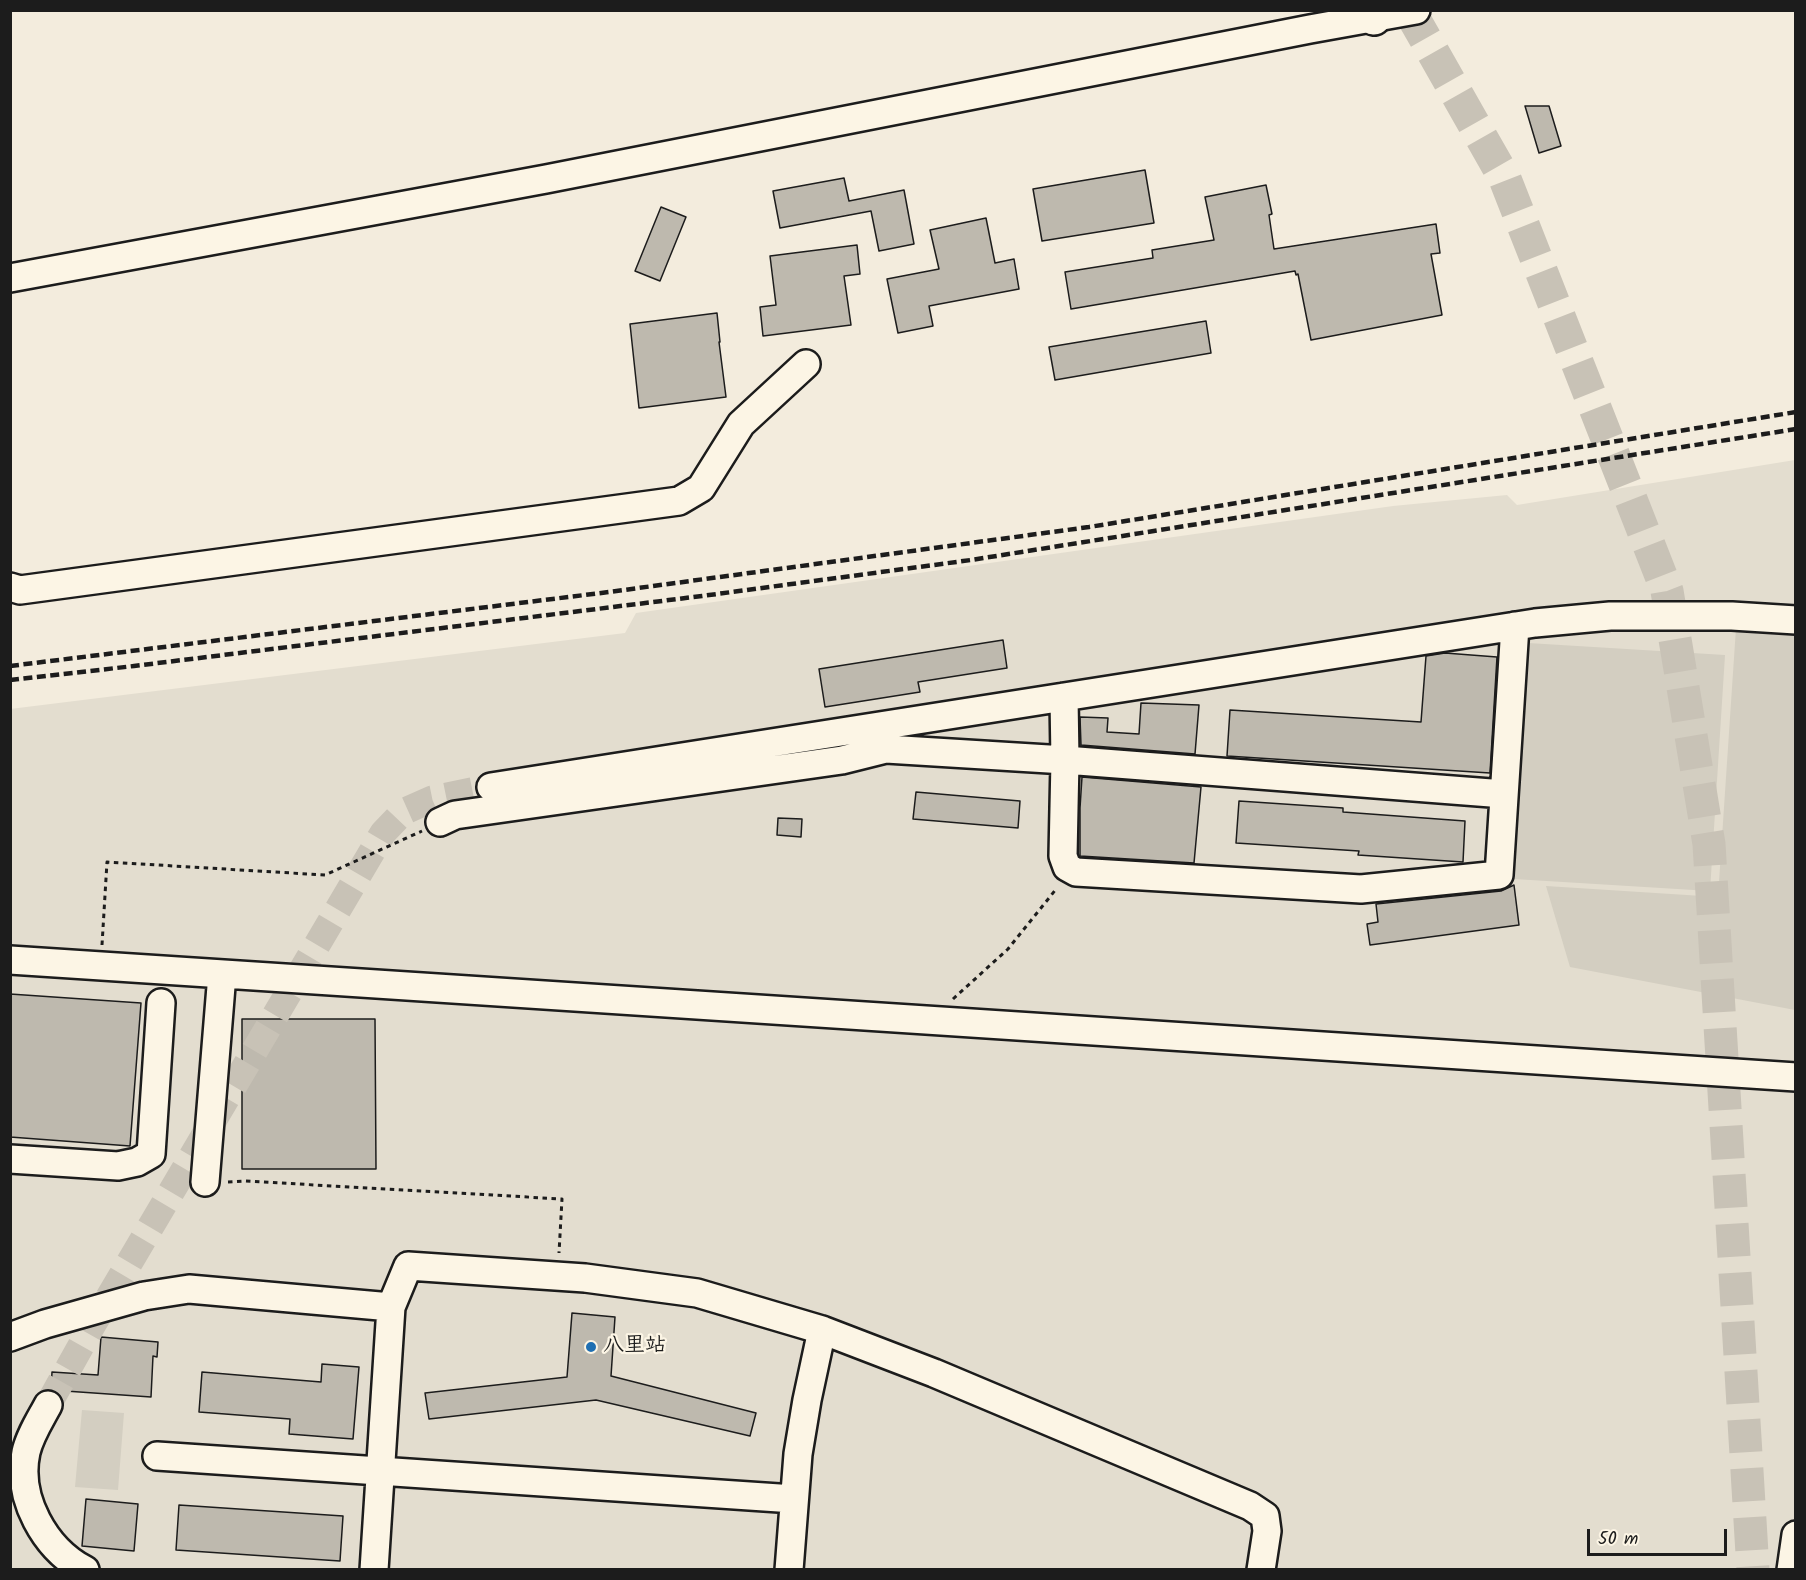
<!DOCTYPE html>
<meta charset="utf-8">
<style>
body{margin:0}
#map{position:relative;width:1806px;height:1580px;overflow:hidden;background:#f3ecdd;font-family:Kalam,sans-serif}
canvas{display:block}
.frame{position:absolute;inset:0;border:12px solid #1c1c1c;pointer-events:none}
.scale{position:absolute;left:1587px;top:1529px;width:140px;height:27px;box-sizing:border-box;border:3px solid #1c1c1c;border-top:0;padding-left:8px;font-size:18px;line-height:21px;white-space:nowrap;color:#1c1c1c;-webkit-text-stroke:4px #fcf5e5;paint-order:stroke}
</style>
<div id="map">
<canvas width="1806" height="1580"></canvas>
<div class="frame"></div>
<div class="scale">50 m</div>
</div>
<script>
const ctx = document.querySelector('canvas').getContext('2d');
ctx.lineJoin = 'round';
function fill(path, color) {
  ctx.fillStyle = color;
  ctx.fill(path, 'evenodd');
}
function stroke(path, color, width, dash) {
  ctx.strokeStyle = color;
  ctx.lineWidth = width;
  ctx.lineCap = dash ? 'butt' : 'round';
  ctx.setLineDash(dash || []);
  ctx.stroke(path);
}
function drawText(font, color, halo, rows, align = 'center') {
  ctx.font = font + ' Kalam,"LXGW WenKai TC",sans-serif';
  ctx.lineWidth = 4.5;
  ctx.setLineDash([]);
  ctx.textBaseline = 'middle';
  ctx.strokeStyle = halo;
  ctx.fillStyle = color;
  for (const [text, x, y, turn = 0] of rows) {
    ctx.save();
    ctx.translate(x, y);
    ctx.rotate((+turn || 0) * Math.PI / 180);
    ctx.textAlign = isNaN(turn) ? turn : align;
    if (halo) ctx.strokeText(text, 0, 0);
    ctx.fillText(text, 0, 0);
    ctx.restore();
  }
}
const built = new Path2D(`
 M1795,460V1569H11L10,709L625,633L636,613L1393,506L1507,495L1517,505Z`);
const green = new Path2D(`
 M1736,628L1795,632V1010L1570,967L1546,886L1718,897Z
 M1528,643L1725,655L1710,891L1514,879Z
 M82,1410L124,1413L118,1490L75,1487Z`);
const building = new Path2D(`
 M1525,106H1549L1561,146L1539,153Z
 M1145,170L1154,223L1042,241L1033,189Z
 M844,178L849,201L904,190L914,244L879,251L871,211L780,228L773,191Z
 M1266,185L1272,214L1269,215L1274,249L1436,224L1440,253L1431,254L1442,315L1311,340L1298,274L1296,275L1295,271L1071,309L1065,272L1153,258L1152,250L1214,240L1205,197Z
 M661,207L686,217L660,281L635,271Z
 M986,218L995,263L1014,259L1019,289L929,306L933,326L898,333L887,279L939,269L930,230Z
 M857,245L860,274L844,276L851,325L763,336L760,307L776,305L770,256Z
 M717,313L720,342H719L726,397L639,408L630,324Z
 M1206,321L1211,353L1055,380L1049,347Z
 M1003,640L1007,668L918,682L920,692L825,707L819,669Z
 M1445,653L1497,657L1490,773L1227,756L1230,710L1421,722L1426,656Z
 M1141,703L1199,705L1195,754L1081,745L1080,717L1108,718L1107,732L1139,734Z
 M1082,777L1201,787L1194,863L1080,856V808Z
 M916,792L1020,801L1018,828L913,819Z
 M1239,801L1343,808V812L1465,821L1463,862L1358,855L1359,851L1236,843Z
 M778,818L802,819L801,837L777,835Z
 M1514,885L1519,925L1370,945L1367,924L1378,922L1376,904L1501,891Z
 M10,994L141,1003L130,1146L10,1137Z
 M242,1019H375L376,1169H242Z
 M572,1313L615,1317L611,1376L756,1413L750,1436L596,1400L429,1419L425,1393L567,1377Z
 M101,1337L158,1342L157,1357L153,1356L151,1397L51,1390L52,1372L98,1375Z
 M322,1364L359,1367L353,1439L289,1434L290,1419L199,1412L202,1372L321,1382Z
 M86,1499L138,1504L134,1551L82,1546Z
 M179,1505L343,1516L340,1561L176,1550Z`);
const minorTunnel = new Path2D(`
 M48,1405L92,1326L383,833L403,812L432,799L491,787`);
const majorTunnel = new Path2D(`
 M1409,10L1505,179L1667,591L1709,844L1753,1570`);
const path = new Path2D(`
 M102,945L107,862L325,875L422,831
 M953,999L1008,949L1057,888
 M228,1182L245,1181L562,1199L559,1253`);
const minor = new Path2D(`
 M10,278L546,179L1310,29L1416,10
 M10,587L20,590L679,501L701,488L741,424L806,364
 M1064,697L1065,760L1063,856L1067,867L1076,872L1361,889L1499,875L1515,626
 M491,787L1535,623L1610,616H1732L1796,620
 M440,822L455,815L842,760L886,749L1065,760L1504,794
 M10,960L1796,1077
 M10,1159L118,1166L137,1162L151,1154L161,1003
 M205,1182L222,974
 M10,1337L45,1324L144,1296L189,1289L391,1307
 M48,1405C40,1420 30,1435 26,1452C16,1498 45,1549 85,1570
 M157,1456L794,1499
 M374,1570L391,1307L408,1266L585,1278L697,1293L822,1330L934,1373L1250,1506L1265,1516L1267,1531L1261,1570
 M789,1570L798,1454L807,1400L822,1330
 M1791,1570L1796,1535`);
const major = new Path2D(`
 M1372,10L1374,18`);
const rail = new Path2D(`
 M10,666L609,592L1089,527L1796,412
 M10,680L134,666L702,596L971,560L1796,429`);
const markers = [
 [591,1347,6,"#1f6fb2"]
];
const poiNames = [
 ["八里站",603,1347]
];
fill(built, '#e3ddcf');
fill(green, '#d3cec1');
fill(building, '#beb9ae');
stroke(building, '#1c1c1c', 1.5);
stroke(minorTunnel, '#c8c2b6', 27, [27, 14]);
stroke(majorTunnel, '#c8c2b6', 33, [33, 16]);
stroke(minor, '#1c1c1c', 32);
stroke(major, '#1c1c1c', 38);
stroke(path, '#1c1c1c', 3, [4.5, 4.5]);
stroke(minor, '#fcf5e5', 27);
stroke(major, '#fcf5e5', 33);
stroke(rail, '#1c1c1c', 4.5, [9, 4.5]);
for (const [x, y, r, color] of markers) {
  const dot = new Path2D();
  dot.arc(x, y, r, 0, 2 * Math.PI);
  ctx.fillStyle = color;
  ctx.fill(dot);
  stroke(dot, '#fcf5e5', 2);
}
drawText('21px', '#1c1c1c', '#fcf5e5', poiNames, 'left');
</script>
